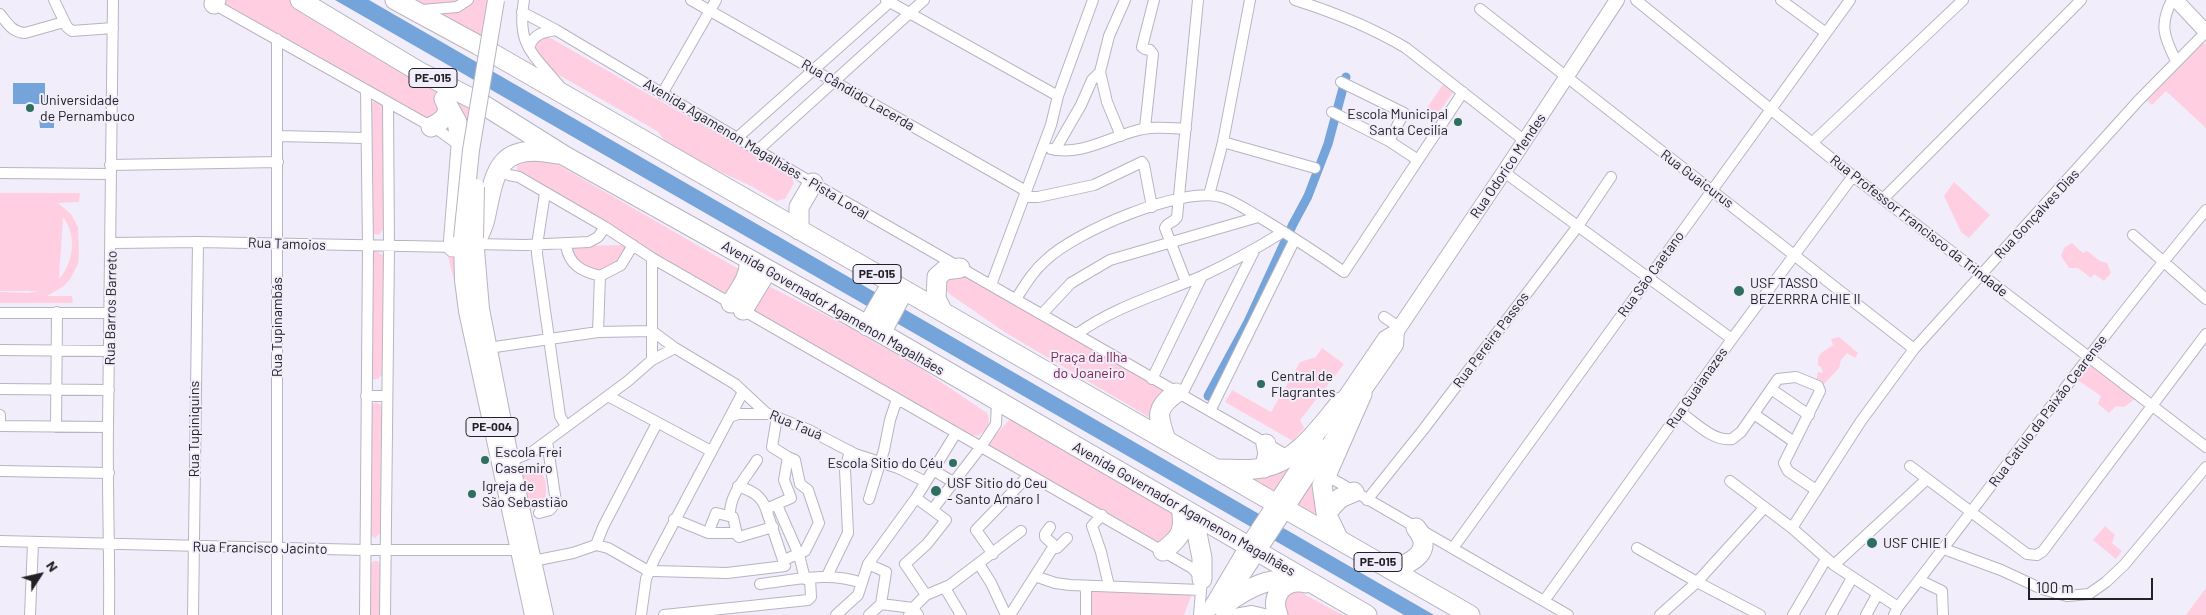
<!DOCTYPE html>
<meta charset="utf-8">
<style>
body{margin:0}
#map{position:relative;width:2206px;height:615px;overflow:hidden;background:#f2edfa;font-family:Barlow,sans-serif}
canvas{display:block}
.north{position:absolute;left:15px;top:550px;width:50px;height:50px;-webkit-text-stroke:4px #f2edfa;paint-order:stroke;rotate:55deg;font-size:14px;font-weight:700;line-height:20px;text-align:center;color:#222125}
.north::after{content:'';display:block;margin:auto;width:18px;height:22px;background:#222125;clip-path:polygon(50% 0,100% 100%,50% 72%,0 100%)}
.scale{position:absolute;left:2028px;top:578px;width:125px;height:22px;box-sizing:border-box;border:2px solid #222125;border-top:0;padding-left:6px;font-size:15px;line-height:18px;white-space:nowrap;color:#222125;-webkit-text-stroke:4px #f2edfa;paint-order:stroke}
</style>
<div id="map">
<canvas width="2206" height="615"></canvas>
<div class="north">N</div>
<div class="scale">100 m</div>
</div>
<script>
const ctx = document.querySelector('canvas').getContext('2d');
ctx.lineJoin = 'round';
function fill(path, color) {
  ctx.fillStyle = color;
  ctx.fill(path, 'evenodd');
}
function stroke(path, color, width, dash) {
  ctx.strokeStyle = color;
  ctx.lineWidth = width;
  ctx.lineCap = dash ? 'butt' : 'round';
  ctx.setLineDash(dash || []);
  ctx.stroke(path);
}
function drawText(font, color, halo, rows, align = 'center') {
  ctx.font = font + ' Barlow,sans-serif';
  ctx.lineWidth = 4;
  ctx.setLineDash([]);
  ctx.textBaseline = 'middle';
  ctx.strokeStyle = halo;
  ctx.fillStyle = color;
  for (const [text, x, y, turn = 0] of rows) {
    ctx.save();
    ctx.translate(x, y);
    ctx.rotate((+turn || 0) * Math.PI / 180);
    ctx.textAlign = isNaN(turn) ? turn : align;
    if (halo) ctx.strokeText(text, 0, 0);
    ctx.fillText(text, 0, 0);
    ctx.restore();
  }
}
const green = new Path2D(`
 M216,0H300L479,102L463,280H454L445,245L455,146Z
 M395,0H491L486,49Z
 M547,36L791,176L794,183L785,199L777,201L751,186L710,167L666,142L657,131L552,71L533,50L535,40Z
 M2201,43L2206,44V128L2166,91L2152,105L2147,101Z
 M1444,83L1454,91L1437,115L1427,108Z
 M375,101L383,105L384,111V228L379,235L370,233L372,103Z
 M548,159L737,268L740,270L729,293L720,291L521,175L517,170V161Z
 M1954,182L1990,215L1969,238L1961,232L1944,196Z
 M0,193H80L79,202L58,203L71,214L78,227L79,256L78,264L70,279L64,286L47,296H72L73,303H0V292L28,293L39,291H0ZM63,217C77,235 74,262 59,279Z
 M2072,243L2083,253L2087,251L2100,261L2107,263L2111,273L2104,281L2094,274L2091,278L2078,268H2069L2061,256L2064,248Z
 M624,245L628,246L624,260L598,272L579,268L568,246Z
 M374,249L385,257L384,373L378,379H372L369,376L370,253Z
 M950,275H963L1168,393L1154,420L1006,333L951,295L947,291L945,282Z
 M763,283L852,329L920,368L987,413L989,418L988,428L978,436L967,434L757,314L753,310Z
 M1839,337L1858,353L1855,358L1847,353L1841,360L1839,368L1824,384L1816,381L1818,372L1823,373L1821,367L1818,365C1817,352 1825,351 1833,345L1831,339Z
 M1322,348L1344,364L1300,420L1304,428L1293,441L1225,402L1232,390L1271,412L1300,362L1316,357Z
 M2090,363L2135,399L2124,407L2116,406L2109,413L2098,404L2101,396L2076,379Z
 M376,402L381,405L383,408L382,532L375,538L369,534L371,405Z
 M1015,414L1183,519L1162,547L985,446Z
 M1295,458L1278,492L1272,491L1247,477Z
 M529,464C546,463 553,500 538,507L529,505L519,474L523,466Z
 M1312,482H1314L1323,521L1296,503Z
 M2105,526L2115,535L2112,543L2122,551L2116,559L2093,540Z
 M374,561H378L381,565L382,615H369V565Z
 M1089,587L1193,591L1184,615H1090Z
 M2206,588V615H2186Z
 M1296,590L1343,615H1282L1280,597Z`);
const water = new Path2D(`
 M335,0H369L1434,615H1404Z
 M13,83H45V104H13Z
 M54,117V128H40L39,118Z`);
const canal = new Path2D(`
 M1208,396L1248,322L1293,224L1308,196L1328,144L1346,77`);
const street = new Path2D(`
 M54,0L67,27L72,31L113,28
 M524,0C516,47 534,54 561,88
 M691,0L1026,191
 M886,0L1058,96
 M1295,0C1333,12 1371,27 1406,48L1525,141
 M1636,0L1853,176L2206,447
 M1781,0L1826,33
 M2172,0C2159,25 2164,37 2176,61
 M210,2L441,132L460,146
 M1480,9L1914,349
 M422,10L457,7L468,0
 M522,12L556,30L804,178L1290,457
 M0,14C7,23 12,32 25,33L64,22
 M277,39V615
 M529,48C533,34 543,32 556,30
 M1100,72L1107,102L1121,136
 M1341,82L1404,113L1389,141
 M662,94L716,0
 M1332,112L1389,141L1418,160
 M1145,128L1153,54L1150,50L1145,49L1142,47L1154,0
 M278,136L366,138
 M737,138L892,0
 M1223,142L1315,168
 M1813,142L1963,0
 M1051,149C1080,156 1108,138 1135,131C1151,126 1169,128 1186,129
 M758,150L924,0
 M1055,150L1081,105L1092,80L1100,72L1109,36L1125,0
 M110,165L278,162
 M498,169L509,175L519,177L605,227L652,258L1192,568L1202,579L1199,615
 M1504,172L1732,339
 M0,173L111,174
 M545,193L537,245V254L560,416L566,426
 M1209,195L1223,142L1250,0
 M1024,197H1038L1094,185L1142,162L1144,165L1152,207
 M1883,199L2081,0
 M2133,235L2206,299
 M112,243L198,242L456,247
 M475,244L525,245L589,242L598,237L605,227
 M566,245C569,265 581,271 600,276L621,265L633,245
 M1186,282L1165,228C1167,222 1174,223 1177,217L1198,0
 M991,285L1051,125L1058,96L1093,0
 M1016,299C1025,285 1033,271 1046,260C1075,232 1181,186 1221,197C1235,201 1248,211 1261,218C1289,235 1317,253 1344,272L1463,92
 M0,313H110
 M1042,314L1071,283L1110,260L1258,217
 M1384,317L1399,327
 M598,332L600,276
 M1077,334C1114,307 1160,294 1202,276C1230,263 1257,248 1283,232
 M488,348L598,332L652,331L675,348L735,384L766,413L809,430L855,454L898,468L926,482
 M0,350L110,351
 M652,360V258
 M1152,379L1202,276
 M0,389L109,390
 M1771,389L1809,415
 M366,396H387
 M608,396L711,451
 M1181,396L1254,251
 M1210,411L1295,239
 M1680,412C1695,422 1713,442 1732,439L1741,432L1778,379L1796,377L1818,386L1820,391L1784,463L1788,471L1816,490
 M1754,414L1794,442
 M0,415V426
 M730,417L738,414H768
 M0,426L108,427
 M56,427L57,312
 M506,463L532,452L628,381L652,360L675,348
 M1910,466L2027,554L2037,555L2043,551L2206,334
 M933,470L953,482
 M0,471L109,473
 M1324,474L1568,615
 M1730,481L1792,528L1834,565L1898,607
 M738,486C752,491 761,495 766,509
 M916,498L946,520L927,544L905,564L926,595
 M869,499L884,450L890,420L897,399
 M1367,500L1423,430L1578,226L1611,177
 M777,505L799,555L805,579
 M933,509L980,448L996,424L997,401
 M539,513L550,510L556,502L547,441
 M1102,515L1092,526L1101,552L1109,586
 M730,516C729,494 746,478 757,460
 M674,519L708,533L716,513L733,517L737,535L739,537L773,527
 M1050,527L1045,534V537L1057,548L1067,538
 M1792,528L1861,421L1914,349L2138,101L2206,32
 M708,533H736
 M0,541L365,550H520
 M596,545L603,527L657,423
 M1453,548L1850,0
 M1637,548L1697,582L1760,615
 M1944,549L2001,570L2042,589L2067,596L2089,594L2106,582L2124,565L2206,467
 M993,554L976,530L1029,475
 M784,560L805,551L819,523L808,490L800,484L795,460L788,457
 M533,561L573,553L596,545L608,548L645,569L654,571L727,573L785,566L766,509L791,498L784,480L788,457L772,447L777,417
 M868,564L886,572L881,604L869,615
 M979,564L991,583L1006,615
 M1834,565L1927,479
 M827,576L848,533L845,469L850,451
 M1035,576L1055,583L1070,585L1201,590
 M1919,580L1942,591L1943,615
 M760,584C794,580 829,571 862,583
 M945,588L961,615
 M1544,601L1732,339L1853,176
 M881,604L913,608L918,615
 M30,615L33,543
 M109,615C110,552 107,489 108,426C110,284 112,142 113,0
 M193,615L198,242
 M365,615L368,247L366,91
 M385,615L389,247L388,104
 M641,615L646,579L654,560L743,392
 M664,615L808,600L811,597L810,578
 M836,615L858,595L868,564L916,498L956,433
 M909,615L913,608L926,595L950,585L1021,531
 M1010,615L1054,546
 M1086,615V586
 M1229,615L1252,611L1269,615
 M1660,615L1697,582L1764,508
 M1793,615L1826,559
 M1831,615L1852,578
 M1866,615L1877,595
 M1894,615L1898,607C2001,475 2099,338 2206,210`);
const secondary = new Path2D(`
 M2176,0L2206,32
 M1357,401L1396,345L1397,331
 M1336,410L1385,338L1397,331L1504,172L1617,0
 M1226,601L1344,421
 M1206,615L1247,546L1316,440`);
const primary = new Path2D(`
 M462,238L463,280L467,311L533,615
 M475,238L481,309L511,462L545,615`);
const highway = new Path2D(`
 M300,0L418,71L479,102L565,156L881,333L1367,615
 M395,0L478,45L1470,615
 M214,4L216,0
 M447,104L457,122L461,146L453,247
 M431,127C443,121 453,113 444,99
 M799,230V207L813,183
 M475,244C478,236 483,228 485,219C495,172 497,141 557,154
 M731,303C739,290 751,276 749,260
 M743,310L763,277
 M943,312L936,299L937,277L945,270L960,268
 M867,326L892,283
 M881,333L904,290
 M1166,440C1158,416 1154,409 1176,393
 M1264,468L1268,454L1266,444
 M1219,469C1234,469 1248,471 1262,468C1297,462 1320,427 1341,402
 M1326,513L1340,498L1354,492
 M1193,514L1202,558V579
 M1339,540L1326,513L1322,485L1362,394
 M1163,551C1182,537 1185,530 1181,507
 M1392,570C1412,563 1435,551 1416,528
 M1222,607C1246,588 1273,573 1305,583
 M1278,615C1271,599 1280,583 1297,582`);
const primaryBridge = new Path2D(`
 M462,238L471,150L496,0
 M475,238L476,187`);
const markers = [
 [30,108,5,"#2e6f5f"],
 [1458,122,5,"#2e6f5f"],
 [1739,291,6,"#2e6f5f"],
 [1261,384,5,"#2e6f5f"],
 [485,460,5,"#2e6f5f"],
 [953,463,5,"#2e6f5f"],
 [936,491,6,"#2e6f5f"],
 [472,494,5,"#2e6f5f"],
 [1872,543,6,"#2e6f5f"]
];
const shields = [
 [433,78,48],
 [877,274,48],
 [492,427,52],
 [1378,562,48]
];
const shieldNames = [
 ["PE-015",433,78],
 ["PE-015",877,274],
 ["PE-004",492,427],
 ["PE-015",1378,562]
];
const streetNames = [
 ["Rua Cândido Lacerda",858,95,30],
 ["Avenida Agamenon Magalhães - Pista Local",756,149,31],
 ["Rua Odorico Mendes",1508,166,-56],
 ["Rua Guaicurus",1697,179,37],
 ["Rua Gonçalves Dias",2037,214,-47],
 ["Rua Professor Francisco da Trindade",1919,226,38],
 ["Rua Tamoios",287,244,2],
 ["Rua São Caetano",1651,274,-54],
 ["Rua Barros Barreto",111,308,-89],
 ["Avenida Governador Agamenon Magalhães",833,308,30],
 ["Rua Tupinambás",277,327,-90],
 ["Rua Pereira Passos",1491,340,-53],
 ["Rua Guaianazes",1697,388,-55],
 ["Rua Catulo da Paixão Cearense",2048,411,-53],
 ["Rua Tauá",796,425,23],
 ["Rua Tupiniquins",194,429,-90],
 ["Avenida Governador Agamenon Magalhães",1184,509,30],
 ["Rua Francisco Jacinto",260,548,1]
];
const poiNames = [
 ["Universidade",40,100],
 ["de Pernambuco",40,116],
 ["Escola Municipal",1448,114,"right"],
 ["Santa Cecilia",1448,130,"right"],
 ["USF TASSO",1750,283],
 ["BEZERRRA CHIE II",1750,299],
 ["Central de",1271,376],
 ["Flagrantes",1271,392],
 ["Escola Frei",495,452],
 ["Casemiro",495,468],
 ["Escola Sitio do Céu",943,463,"right"],
 ["USF Sitio do Ceu",947,483],
 ["- Santo Amaro I",947,499],
 ["Igreja de",482,486],
 ["São Sebastião",482,502],
 ["USF CHIE I",1883,543]
];
const parkNames = [
 ["Praça da Ilha",1089,357],
 ["do Joaneiro",1089,373]
];
fill(green, '#ffcfe1');
fill(water, '#74a4d9');
stroke(canal, '#74a4d9', 9);
stroke(street, '#b8b4c0', 12);
stroke(secondary, '#b8b4c0', 16);
stroke(primary, '#b8b4c0', 18);
stroke(highway, '#b8b4c0', 21);
stroke(street, '#fff', 10);
stroke(secondary, '#fff', 14);
stroke(primary, '#fff', 16);
stroke(highway, '#fff', 19);
stroke(primaryBridge, '#b8b4c0', 18, []);
stroke(primaryBridge, '#fff', 16);
for (const [x, y, r, color] of markers) {
  const dot = new Path2D();
  dot.arc(x, y, r, 0, 2 * Math.PI);
  ctx.fillStyle = color;
  ctx.fill(dot);
  stroke(dot, '#f2edfa', 2);
}
for (const [x, y, w] of shields) {
  const box = new Path2D();
  box.roundRect(x - w / 2, y - 9.5, w, 19, 4);
  ctx.fillStyle = '#f2edfa';
  ctx.fill(box);
  stroke(box, '#222125', 1);
}
drawText('bold 12px', '#222125', null, shieldNames);
drawText('14px', '#222125', '#f2edfa', streetNames);
drawText('14px', '#222125', '#f2edfa', poiNames, 'left');
drawText('14px', '#79264f', '#f2edfa', parkNames);
</script>
